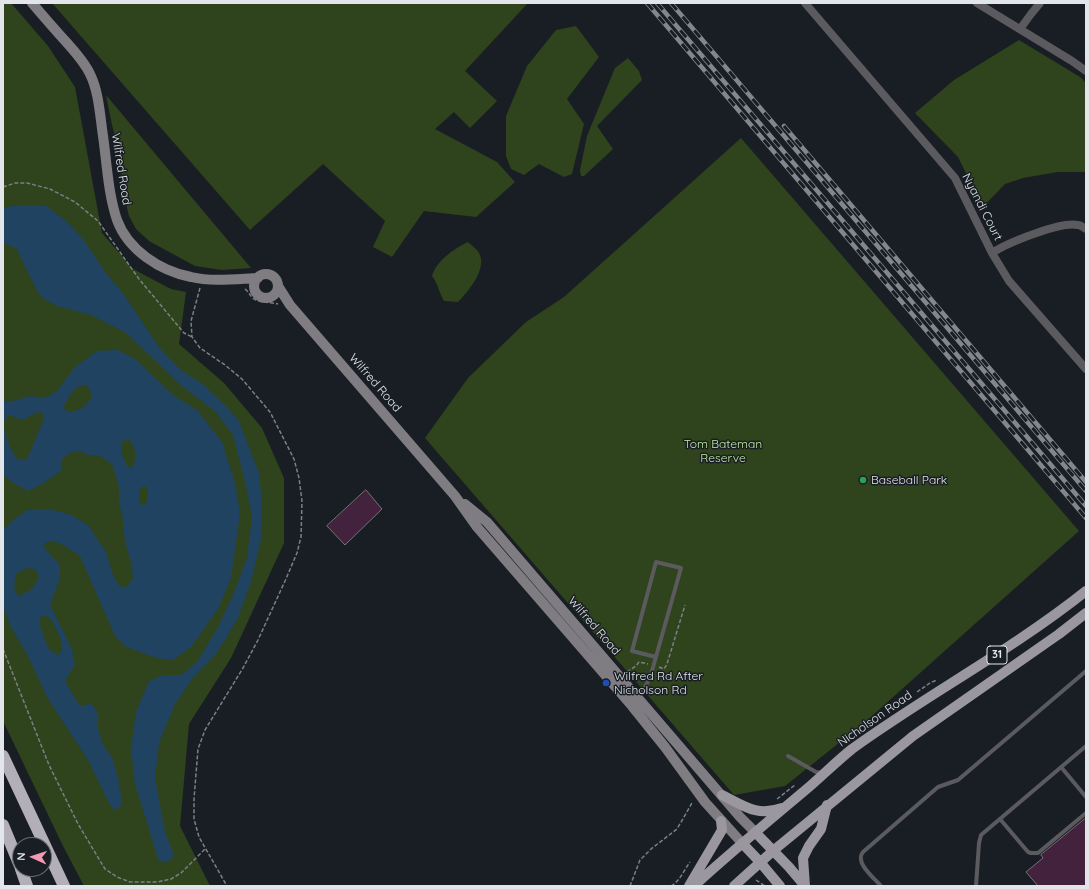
<!DOCTYPE html>
<style>
body{margin:0}
#map{position:relative;width:1089px;height:889px;overflow:hidden;background:#191e24;font-family:Quicksand,sans-serif}
canvas{display:block}
.frame{position:absolute;inset:0;border:4px solid #e2e6ea;pointer-events:none}
.north{position:absolute;left:12px;top:837px;width:40px;height:40px;box-sizing:border-box;background:#191e24;border:1px solid #696e73;border-radius:50%;rotate:273deg;font-size:11px;font-weight:700;line-height:16px;text-align:center;color:#e2e6ea}
.north::after{content:'';display:block;margin:auto;width:14px;height:18px;background:#f19ab2;clip-path:polygon(50% 0,100% 100%,50% 72%,0 100%)}
</style>
<div id="map">
<canvas width="1089" height="889"></canvas>
<div class="frame"></div>
<div class="north">N</div>
</div>
<script>
const ctx = document.querySelector('canvas').getContext('2d');
ctx.lineJoin = 'round';
function fill(path, color) {
  ctx.fillStyle = color;
  ctx.fill(path, 'evenodd');
}
function stroke(path, color, width, dash) {
  ctx.strokeStyle = color;
  ctx.lineWidth = width;
  ctx.lineCap = dash ? 'butt' : 'round';
  ctx.setLineDash(dash || []);
  ctx.stroke(path);
}
function drawText(font, color, halo, rows, align = 'center') {
  ctx.font = font + ' Quicksand,sans-serif';
  ctx.lineWidth = 3;
  ctx.setLineDash([]);
  ctx.textBaseline = 'middle';
  ctx.strokeStyle = halo;
  ctx.fillStyle = color;
  for (const [text, x, y, turn = 0] of rows) {
    ctx.save();
    ctx.translate(x, y);
    ctx.rotate((+turn || 0) * Math.PI / 180);
    ctx.textAlign = isNaN(turn) ? turn : align;
    if (halo) ctx.strokeText(text, 0, 0);
    ctx.fillText(text, 0, 0);
    ctx.restore();
  }
}
const green = new Path2D(`
 M3,3H11L48,46L75,87L102,233L133,269L171,289L186,292L179,344L224,383L262,428L284,478V543L231,658L189,724L180,826L210,886H84L63,846L3,721Z
 M52,3H528L465,71L497,101L470,128L454,112L435,129L497,162L515,182L476,217L424,211L392,257L373,247L385,221L323,164L250,230Z
 M576,26L599,57L567,99L584,124L572,174L564,177L539,164L524,175L511,169L506,156V116L527,66L556,30Z
 M1019,40L1080,77L1086,83V172H1058L1023,178L1005,184L983,207L958,157L915,113L954,80Z
 M628,58L639,71L642,80L597,126L613,149L584,176H581L580,170L587,136L615,68Z
 M106,95L251,268L222,270L195,266L149,241L136,229L129,216L122,188L120,154L112,125Z
 M741,138L1079,531L864,723L785,786L734,795L425,438L468,378L526,322L564,297Z
 M468,242C471,245 477,249 479,253C488,268 468,292 458,302L444,301C439,292 438,284 432,276C437,260 454,249 468,242Z`);
const water = new Path2D(`
 M18,205L46,206L65,220L83,239L105,272L122,292L159,347L181,370L205,386L225,405L239,421L259,473L262,504L261,538L251,582L237,620L216,654L192,679L175,704L159,743L155,778L165,832L173,852L174,857L168,861L159,862L135,784L131,749L136,712L149,681L163,675H181L197,662L218,627L233,595L247,558L252,517L245,481L233,435L215,411L183,387L126,333L91,315L57,306L41,297L28,273L17,249L3,242V208Z
 M118,350L135,359L173,395L197,410L222,442L235,483L240,513L231,578L218,609L191,647L173,660L157,658L126,647L115,636L80,556L60,543L50,541L43,544L47,551L60,565V578L50,605L72,649L75,664L65,681L79,705H86L91,703L98,713V729L104,747L112,757L118,778L122,803L115,811L109,803L88,760L47,697L29,658L11,627L3,606V530L13,520L27,510L50,509L72,515L88,525L106,552L113,575L119,586L127,587L133,578L131,562L125,542L122,513L119,503V486L112,464L100,456L87,455L81,451L68,453L61,461V471L42,484L28,491L15,484L3,475V423C6,437 9,450 19,460L27,459L44,419L42,412C29,412 26,425 13,416H8L3,422V400L9,402L31,396L46,398L57,391L75,367L97,351ZM81,385L88,386L91,392V399L83,408L71,412L63,409C67,400 71,390 81,385ZM128,439C137,447 137,458 132,468L126,465L121,451L122,442ZM144,486L148,488L147,502L143,506L139,501L140,488ZM26,568L35,569L39,576C35,588 29,592 18,596L14,588L16,574ZM42,615L50,618C56,628 63,639 62,651L57,655L48,648L39,623Z`);
const building = new Path2D(`
 M366,490L382,509L345,545L327,526Z
 M1086,818V886H1038L1026,872L1043,858L1041,855Z`);
const path = new Path2D(`
 M3,187L15,183H27L50,189L75,202L98,221L139,279L184,333L192,337
 M200,288L191,321L192,337L200,348L225,365L242,379L270,412L294,459L299,478L302,501L301,537L297,553L285,581L258,640L243,668L205,730L198,749L194,799V819L199,837L227,886
 M245,289C249,292 250,296 254,299C261,303 270,302 278,304
 M3,649L49,765L78,824L105,869L117,877L130,882H157L171,879L181,873L205,849
 M659,667L664,669L667,664L685,605
 M627,672L636,666L639,662L648,664
 M917,692L930,683L937,680
 M777,799L795,785
 M756,880L765,886
 M630,886L640,860L651,849L677,829L692,803
 M671,886C680,881 684,870 690,862`);
const lane = new Path2D(`
 M639,698L650,678L681,568L656,562L632,651L656,657
 M788,756L816,772L823,773
 M1061,767L1086,797
 M1000,819L1028,852L1031,853H1038L1086,813
 M881,886C874,878 854,862 863,852L938,787L958,780L1086,671
 M976,886L979,843L981,835L1086,746`);
const street = new Path2D(`
 M805,3L955,178L992,253L1009,281L1086,369
 M977,3L1072,61L1086,71
 M1020,29L1031,14L1040,3
 M992,253C1007,243 1061,221 1078,225C1081,225 1084,228 1086,229`);
const secondary = new Path2D(`
 M32,3C44,17 56,31 68,44C76,53 85,63 90,74C99,92 100,116 103,136C107,164 108,193 117,220C128,250 160,271 191,277C212,282 236,279 258,278
 M254 286a12 12 0 1 1 24 0a12 12 0 1 1-24 0Z
 M278,286L290,305L455,496L477,527L632,706L665,747L705,802L742,843
 M465,504L487,522L740,817L755,832`);
const primary = new Path2D(`
 M722,795C744,806 757,817 782,808
 M755,832L789,867L805,886
 M742,843L760,862L780,886
 M689,886L722,830L721,821
 M694,886C731,852 770,820 809,787C823,775 837,761 852,749C928,694 1012,650 1086,591
 M734,886L774,850L913,736L1059,634L1086,613
 M805,886L803,858L809,846L821,829L827,805`);
const highway = new Path2D(`
 M3,756L64,886
 M3,825L20,866
 M21,869L27,886`);
const rail = new Path2D(`
 M647,3L1086,518
 M657,3L1086,506
 M671,3L1086,491
 M784,126L1086,482`);
const markers = [
 [863,480,4,"#2e9e5b"],
 [606,683,4,"#1a4fb4"]
];
const shields = [
 [997,655,20]
];
const shieldNames = [
 ["31",997,655]
];
const streetNames = [
 ["Wilfred Road",121,169,81],
 ["Nyandi Court",982,207,63],
 ["Wilfred Road",375,383,49],
 ["Wilfred Road",594,626,49],
 ["Nicholson Road",875,719,-35]
];
const parkNames = [
 ["Tom Bateman",723,444],
 ["Reserve",723,458]
];
const poiNames = [
 ["Baseball Park",871,480],
 ["Wilfred Rd After",614,676],
 ["Nicholson Rd",614,690]
];
fill(green, '#2f431d');
fill(water, '#204361');
fill(building, '#43223e');
stroke(building, '#797177', 1);
stroke(path, '#7b8085', 1.5, [4, 2]);
stroke(lane, '#5b5a5e', 4);
stroke(street, '#5b5a5e', 8);
stroke(secondary, '#7f7c82', 10);
stroke(primary, '#9a979f', 10);
stroke(highway, '#b2afb8', 12);
stroke(rail, '#83878c', 4.5);
stroke(rail, '#191e24', 3, [9]);
for (const [x, y, r, color] of markers) {
  const dot = new Path2D();
  dot.arc(x, y, r, 0, 2 * Math.PI);
  ctx.fillStyle = color;
  ctx.fill(dot);
  stroke(dot, '#191e24', 1.5);
}
for (const [x, y, w] of shields) {
  const box = new Path2D();
  box.roundRect(x - w / 2, y - 9, w, 18, 3);
  ctx.fillStyle = '#191e24';
  ctx.fill(box);
  stroke(box, '#e2e6ea', 1);
}
drawText('bold 11px', '#e2e6ea', null, shieldNames);
drawText('12px', '#e2e6ea', '#191e24', streetNames);
drawText('12px', '#c4eaa7', '#191e24', parkNames);
drawText('12px', '#e2e6ea', '#191e24', poiNames, 'left');
</script>
